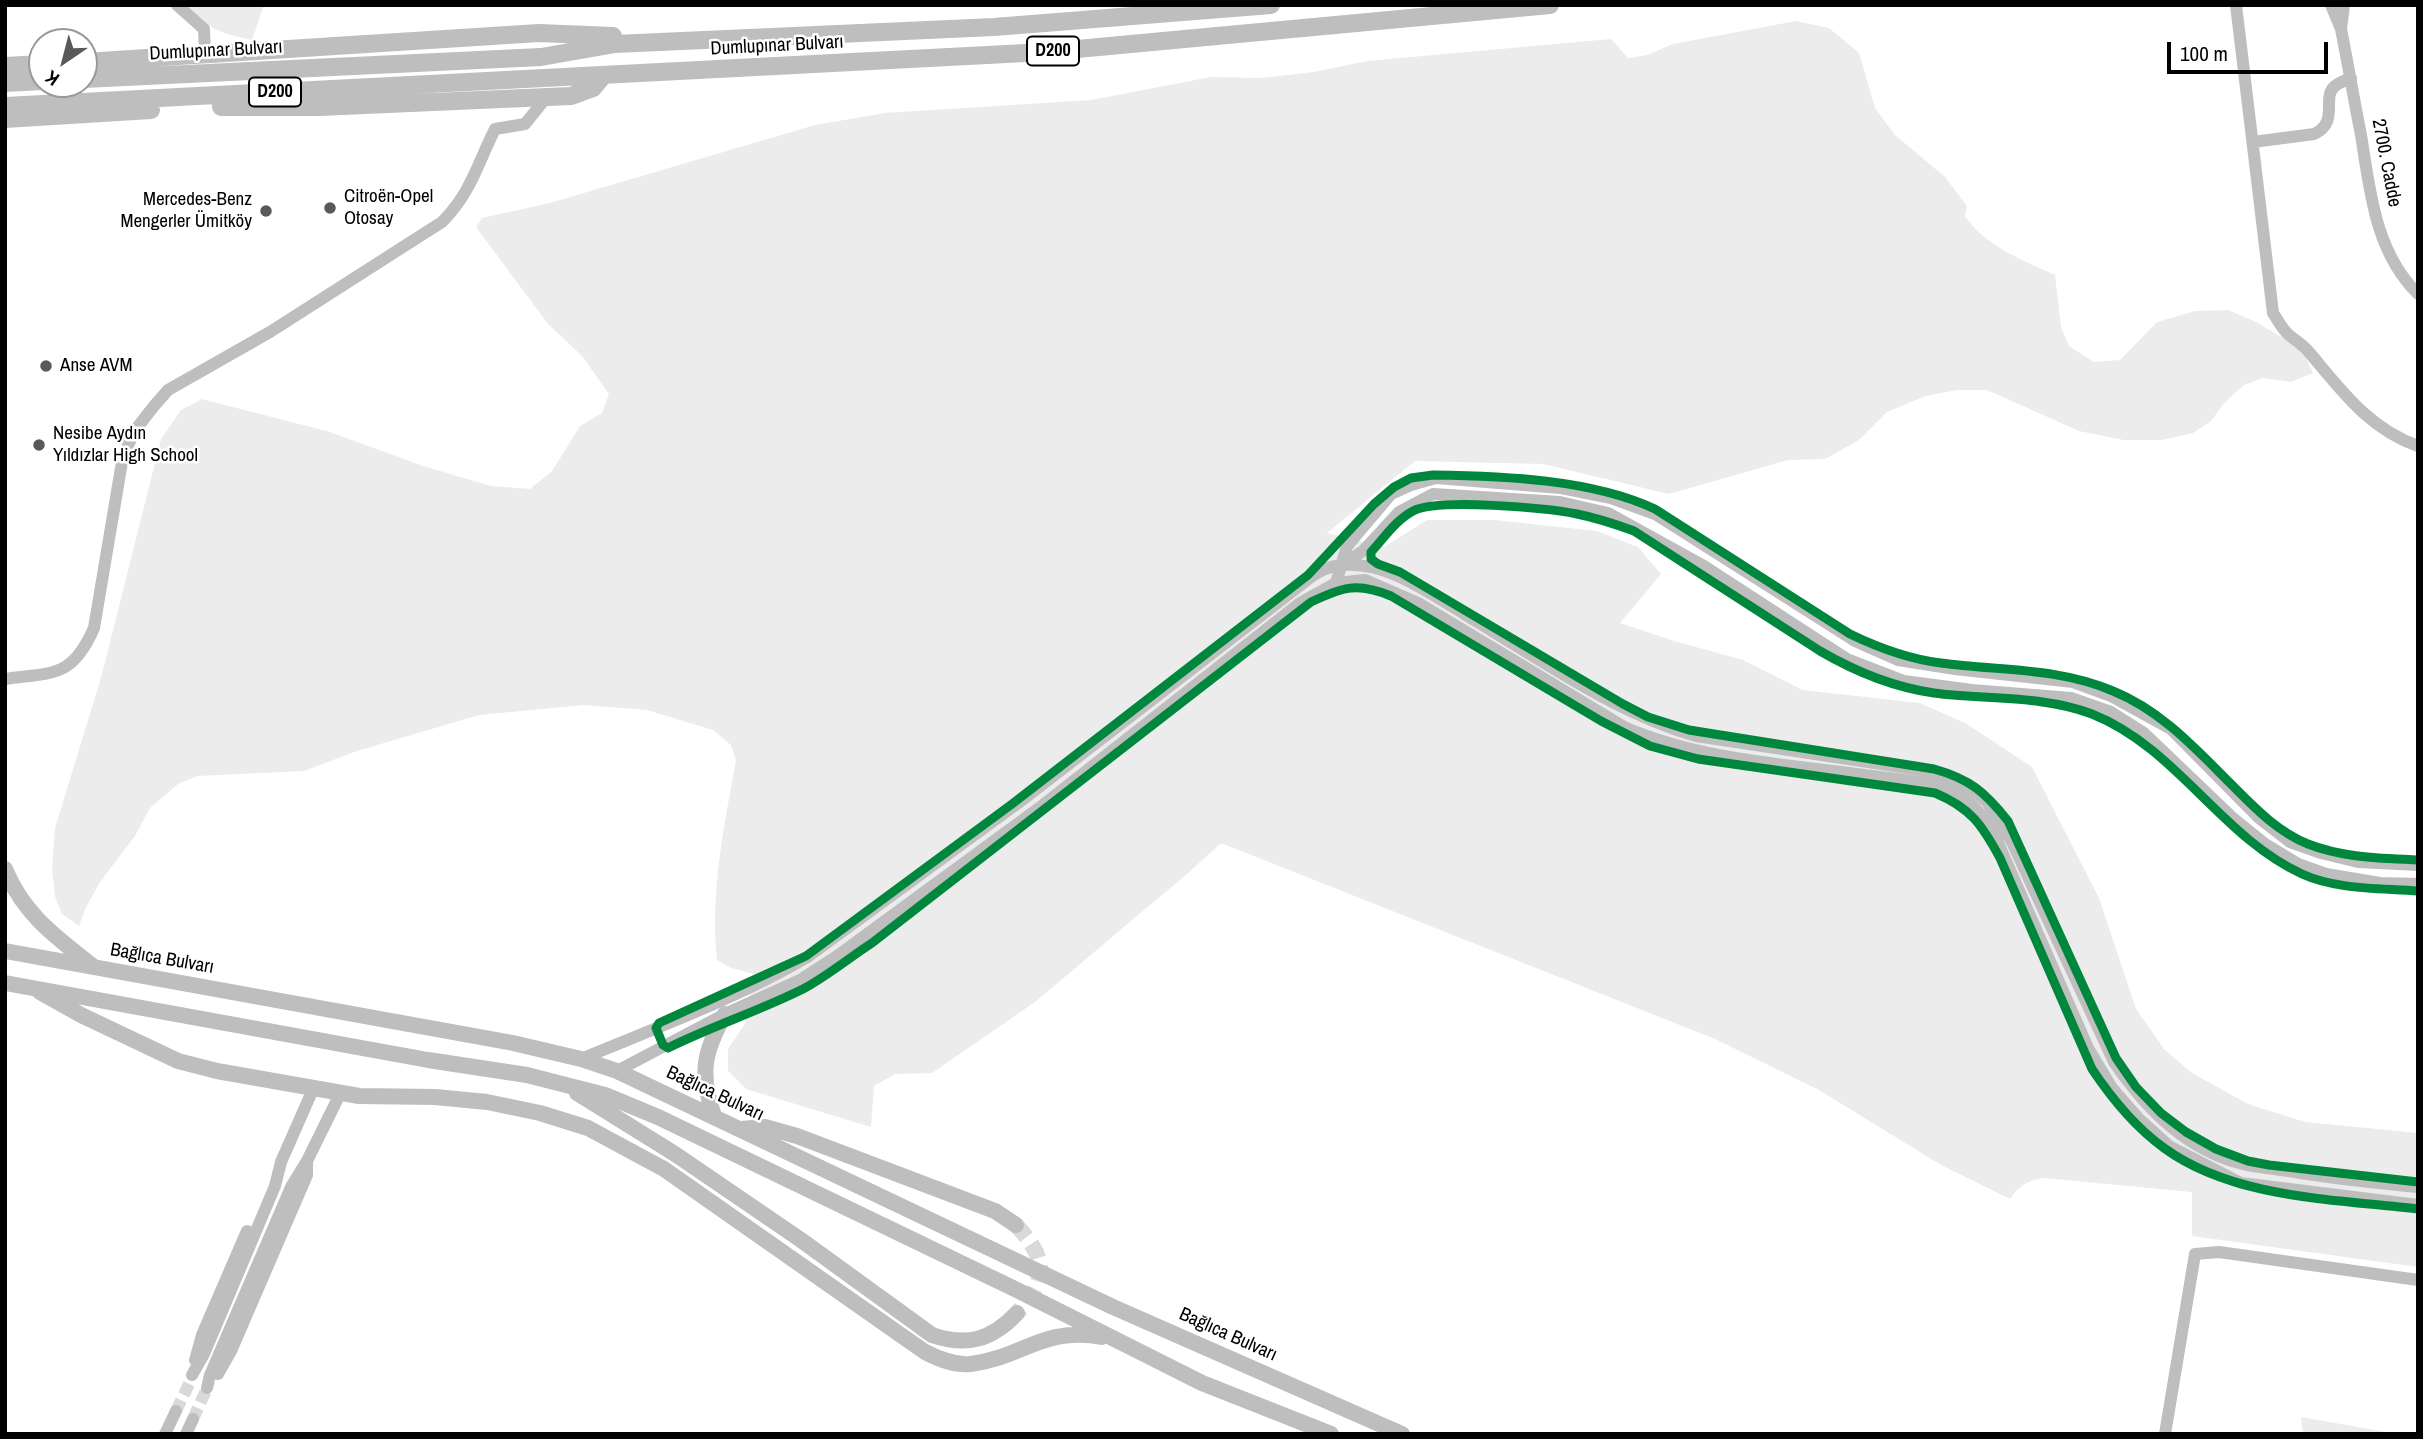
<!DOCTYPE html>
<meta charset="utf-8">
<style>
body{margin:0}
#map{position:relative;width:2423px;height:1439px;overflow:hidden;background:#fff;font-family:"Archivo Narrow",sans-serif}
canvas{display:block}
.frame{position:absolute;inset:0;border:7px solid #000;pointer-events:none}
.north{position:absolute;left:28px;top:28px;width:70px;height:70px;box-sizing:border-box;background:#fff;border:2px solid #999;border-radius:50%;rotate:215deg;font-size:19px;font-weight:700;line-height:28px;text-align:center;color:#000}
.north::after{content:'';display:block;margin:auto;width:24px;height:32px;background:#595959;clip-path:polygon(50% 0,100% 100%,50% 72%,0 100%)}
.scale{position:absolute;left:2167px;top:42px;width:161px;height:32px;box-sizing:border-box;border:4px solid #000;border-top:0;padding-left:9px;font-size:21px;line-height:24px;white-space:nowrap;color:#000;-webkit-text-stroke:5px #fff;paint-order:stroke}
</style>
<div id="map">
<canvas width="2423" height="1439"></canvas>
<div class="frame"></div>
<div class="north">K</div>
<div class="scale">100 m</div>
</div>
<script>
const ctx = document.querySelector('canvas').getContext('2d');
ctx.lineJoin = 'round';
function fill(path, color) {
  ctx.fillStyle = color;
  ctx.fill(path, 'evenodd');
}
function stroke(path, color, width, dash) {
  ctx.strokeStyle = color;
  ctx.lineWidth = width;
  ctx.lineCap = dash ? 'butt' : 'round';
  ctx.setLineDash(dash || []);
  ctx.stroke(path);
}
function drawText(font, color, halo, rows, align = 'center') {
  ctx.font = font + ' "Archivo Narrow",sans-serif';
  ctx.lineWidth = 5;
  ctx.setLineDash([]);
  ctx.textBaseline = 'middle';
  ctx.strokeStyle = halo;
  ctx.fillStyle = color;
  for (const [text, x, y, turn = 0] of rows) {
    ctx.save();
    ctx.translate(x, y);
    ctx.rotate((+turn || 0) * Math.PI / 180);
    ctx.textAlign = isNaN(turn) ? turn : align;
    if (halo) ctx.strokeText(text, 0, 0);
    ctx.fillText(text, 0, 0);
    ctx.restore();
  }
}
const green = new Path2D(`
 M185,5H264L252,40C219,33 209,29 185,5Z
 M1796,21L1829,28L1859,53L1875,108L1895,135L1945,177L1967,206L1965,216C1984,245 2024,261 2055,275L2061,327L2069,346L2094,362L2120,360L2157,322L2195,311L2228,310L2256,322L2302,349L2313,373L2291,382L2263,378L2244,385L2224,403L2211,421L2193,433L2161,440H2124L2079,431L1987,390H1957L1925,396L1887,412L1859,440L1825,459L1788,460L1669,494L1543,464L1415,461L1327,533L1384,547L1427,520H1494L1597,531L1638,547L1661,574L1620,623L1674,641L1743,660L1803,690L1920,703L1967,724L2032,767L2099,898L2136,1009L2164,1049L2192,1073L2248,1104L2305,1122L2418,1133V1267L2192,1236V1192L2043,1178C2027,1181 2020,1185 2010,1199L1941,1165L1819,1090L1715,1039L1221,843L1188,873L1035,1002L932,1073L895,1074L874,1086L871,1127L746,1089L728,1071V1049L745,1024L754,974L731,968L717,960C710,892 724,827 736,760L731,745L713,730L647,710L584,705L479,715L357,751L304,771L197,776L178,784L150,808L135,836L100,882L86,907L79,926L62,914L55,897L52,869L55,828L101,678L161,439L181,410L202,399L330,432L420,465L491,486L530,489L552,471L580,426L602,413L609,394L582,356L548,324L476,227L482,218L550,203L815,125L885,113L1091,100L1211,77L1261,78L1314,72L1367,61L1611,39L1628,58L1647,55L1673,44Z
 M2301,1417L2397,1434H2303Z`);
const minorTunnel = new Path2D(`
 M176,1411L190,1382
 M193,1419L207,1388`);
const majorTunnel = new Path2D(`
 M1016,1225C1047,1258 1049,1279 1017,1313`);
const minor = new Path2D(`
 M177,5L204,29L205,54
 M2236,5L2273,313C2278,320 2282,329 2289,335C2295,340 2303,345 2309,352C2341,390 2369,429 2418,446
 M2331,5L2341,29C2348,64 2354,100 2361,135C2370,191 2375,252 2418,294
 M2341,29L2344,5
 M2253,142L2314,134C2340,122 2321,97 2335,86C2340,82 2346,80 2351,78
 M1343,564L1363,551L1399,512L1433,494L1560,502L1608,513L1704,566L1847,659L1904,681L1972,690L2071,698L2111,712L2144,733L2234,819L2265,844L2298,864L2326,874L2380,883L2418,884
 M1336,583L1347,546L1391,494L1411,485L1436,478L1561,488L1611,498L1655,514L1855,641L1898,660L1955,669L2073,682L2111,696L2171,729L2259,818L2290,842L2321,853L2358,862L2418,865
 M5,679C54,672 72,678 94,628L123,456L136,429L154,406L168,390L270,332L442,222C471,193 477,165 495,129L525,124L546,98
 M581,1059C658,1027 738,998 809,956L1021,801L1311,577C1330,563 1349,563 1371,567C1403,574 1438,598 1466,615C1540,659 1613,712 1696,736L1921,770L1960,782L1975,791L1987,802L2012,842L2114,1062C2147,1110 2188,1152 2247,1165C2265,1168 2283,1170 2300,1173C2339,1179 2378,1183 2418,1187
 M617,1071L725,1014L800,980L837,956L1043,805L1300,603L1336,583L1365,580L1418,603L1624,727C1701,760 1783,764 1865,775C1886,778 1937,782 1954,791C1970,799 1981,815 1992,829L2088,1048L2112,1088L2138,1118L2169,1146L2241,1183L2418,1205
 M195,1360L202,1335L247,1231
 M218,1374L231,1351L307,1175V1163
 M192,1375L204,1354L275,1186L281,1162L314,1087
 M207,1388L210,1375L291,1187L307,1161L341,1092
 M165,1434L176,1411
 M186,1434L193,1419
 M2165,1434L2195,1254L2219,1252L2418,1280`);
const major = new Path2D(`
 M5,869C24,915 56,937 94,967
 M5,951L513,1043L581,1059L617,1071L1113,1307L1402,1434
 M5,983L428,1060L527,1075L605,1095L658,1117L1017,1290L1202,1383L1331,1434
 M40,992L81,1015L178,1061L217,1071L359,1096L435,1097L487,1102L540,1113L588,1128L664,1169L925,1352C939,1359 955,1366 971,1364C1021,1358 1044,1326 1102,1337
 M577,1093L675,1154L801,1240L932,1335C966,1347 992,1340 1017,1313
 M714,1116C699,1074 704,1051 725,1014
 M741,1129L765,1127L797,1136L995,1211L1016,1225`);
const highway = new Path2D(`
 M84,62L539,33L613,36
 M5,66L42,64
 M84,79L541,57L615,44L994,27L1271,5
 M5,83L42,81
 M5,106L1045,52L1550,5
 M221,107H319L571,96L593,88L602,77
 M5,119L151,110`);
const cycleway = new Path2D(`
 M2418,860C2380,858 2344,858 2308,844C2276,831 2253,806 2229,782C2194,747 2160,710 2113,691C2057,667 1999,671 1941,663C1908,659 1879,648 1850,634L1655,509C1591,479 1503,476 1433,475L1411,478L1394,487L1374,504L1308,575L1012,804L806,956L659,1023L656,1028L663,1045L668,1048C712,1026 759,1011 803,989C827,976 849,958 872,943L1311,602C1343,587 1357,582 1391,596L1601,721L1650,746L1698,759L1935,793C1971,808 1982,825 2000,858L2092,1069C2112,1099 2135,1127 2164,1148C2234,1199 2335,1199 2418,1209
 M2418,891C2381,888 2337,890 2302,874C2220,836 2177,748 2092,714C2043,695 1986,700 1934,693C1892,687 1856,672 1820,651L1634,531C1615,524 1597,518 1577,514C1547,508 1438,498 1413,511C1396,520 1384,538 1371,552V559L1378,564L1400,572L1623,704L1648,717L1689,730L1934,769C1970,779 1985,792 2008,821L2116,1058L2136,1087L2161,1113L2186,1132L2216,1149L2248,1161L2269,1165L2418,1182`);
const markers = [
 [330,208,7,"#595959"],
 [266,211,7,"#595959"],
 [46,366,7,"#595959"],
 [39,445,7,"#595959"]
];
const shields = [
 [1053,51,52],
 [275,92,52]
];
const shieldNames = [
 ["D200",1053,51],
 ["D200",275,92]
];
const streetNames = [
 ["Dumlupınar Bulvarı",777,46,-3],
 ["Dumlupınar Bulvarı",216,51,-3],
 ["2700. Cadde",2386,163,79],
 ["Bağlıca Bulvarı",162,959,10],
 ["Bağlıca Bulvarı",715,1094,25],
 ["Bağlıca Bulvarı",1228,1335,24]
];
const poiNames = [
 ["Citroën-Opel",344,197],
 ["Otosay",344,219],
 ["Mercedes-Benz",252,200,"right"],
 ["Mengerler Ümitköy",252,222,"right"],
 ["Anse AVM",60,366],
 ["Nesibe Aydın",53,434],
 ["Yıldızlar High School",53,456]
];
fill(green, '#ececec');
stroke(minorTunnel, '#d9d9d9', 12, [12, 6]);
stroke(majorTunnel, '#d9d9d9', 16, [16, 8]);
stroke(minor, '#bebebe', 12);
stroke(major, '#bebebe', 16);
stroke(highway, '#bebebe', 18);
stroke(cycleway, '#00873e', 9);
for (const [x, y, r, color] of markers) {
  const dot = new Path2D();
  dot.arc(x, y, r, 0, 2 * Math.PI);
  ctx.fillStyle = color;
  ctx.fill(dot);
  stroke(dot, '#fff', 2.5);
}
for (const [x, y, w] of shields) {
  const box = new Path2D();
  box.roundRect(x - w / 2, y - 14.5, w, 29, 5);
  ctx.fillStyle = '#fff';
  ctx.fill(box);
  stroke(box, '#000', 2);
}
drawText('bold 18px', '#000', null, shieldNames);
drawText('19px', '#000', '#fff', streetNames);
drawText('19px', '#000', '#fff', poiNames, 'left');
</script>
